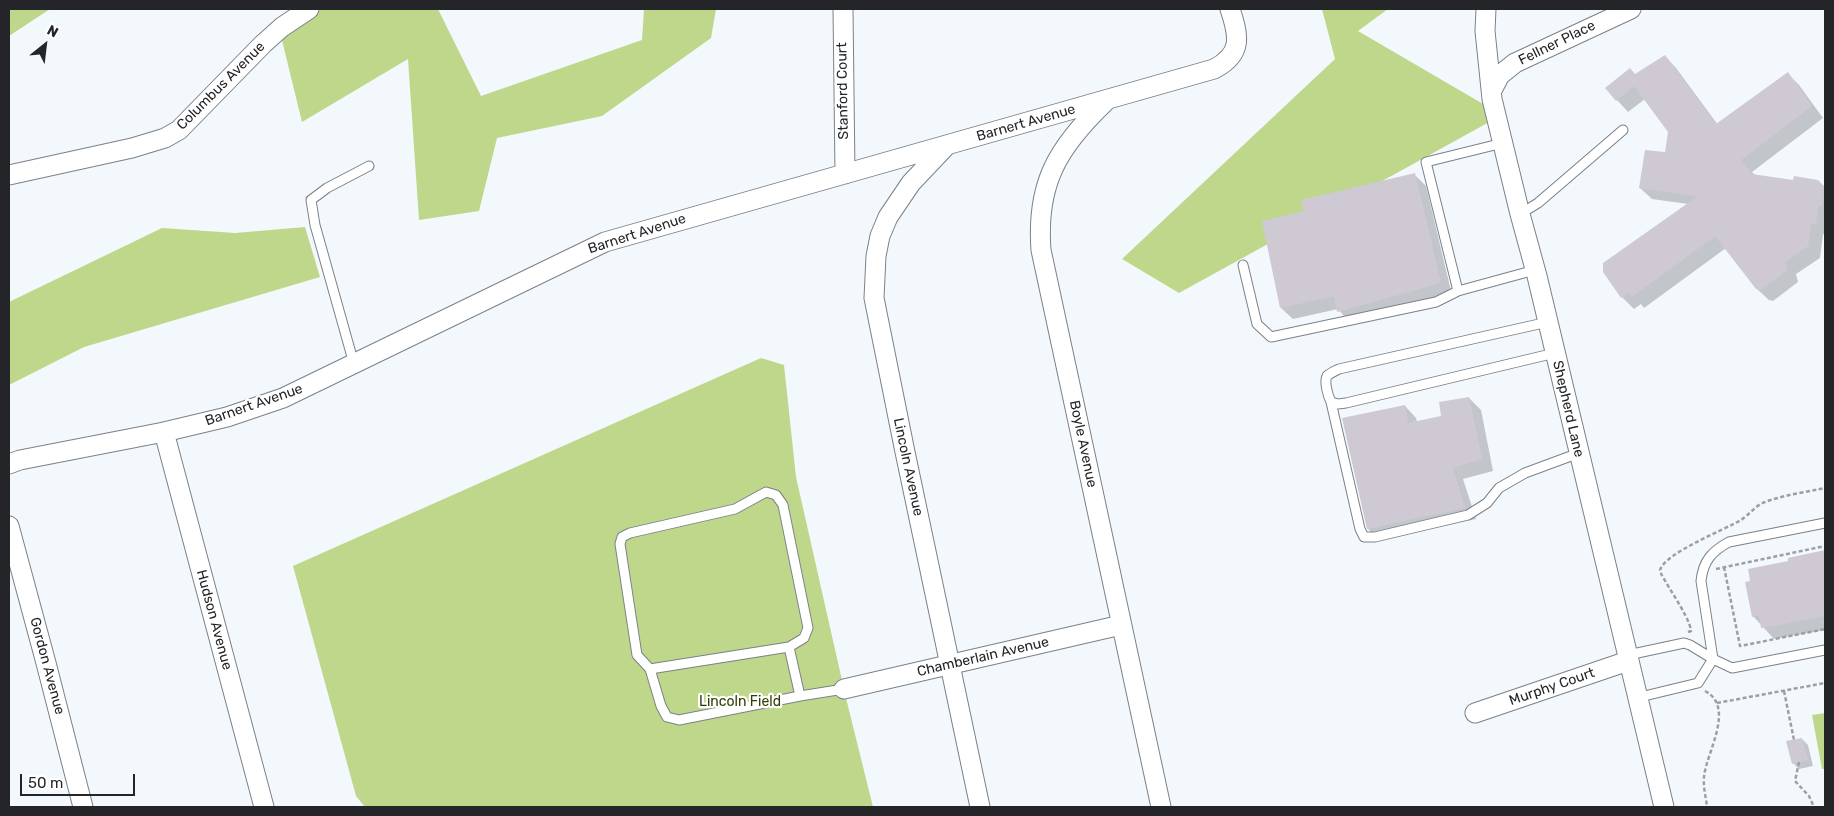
<!DOCTYPE html>
<style>
body{margin:0}
#map{position:relative;width:1834px;height:816px;overflow:hidden;background:#f3f8fd;font-family:Rubik,sans-serif}
canvas{display:block}
.frame{position:absolute;inset:0;border:10px solid #232529;pointer-events:none}
.north{position:absolute;left:20px;top:20px;width:50px;height:50px;-webkit-text-stroke:4px #fff;paint-order:stroke;rotate:29deg;font-size:14px;font-weight:700;line-height:20px;text-align:center;color:#232529}
.north::after{content:'';display:block;margin:auto;width:18px;height:22px;background:#232529;clip-path:polygon(50% 0,100% 100%,50% 72%,0 100%)}
.scale{position:absolute;left:20px;top:774px;width:115px;height:22px;box-sizing:border-box;border:2px solid #232529;border-top:0;padding-left:6px;font-size:15px;line-height:18px;white-space:nowrap;color:#232529;-webkit-text-stroke:4px #fff;paint-order:stroke}
</style>
<div id="map">
<canvas width="1834" height="816"></canvas>
<div class="frame"></div>
<div class="north">N</div>
<div class="scale">50 m</div>
</div>
<script>
const ctx = document.querySelector('canvas').getContext('2d');
ctx.lineJoin = 'round';
function fill(path, color) {
  ctx.fillStyle = color;
  ctx.fill(path, 'evenodd');
}
function stroke(path, color, width, dash) {
  ctx.strokeStyle = color;
  ctx.lineWidth = width;
  ctx.lineCap = dash ? 'butt' : 'round';
  ctx.setLineDash(dash || []);
  ctx.stroke(path);
}
function drawText(font, color, halo, rows, align = 'center') {
  ctx.font = font + ' Rubik,sans-serif';
  ctx.lineWidth = 4.5;
  ctx.setLineDash([]);
  ctx.textBaseline = 'middle';
  ctx.strokeStyle = halo;
  ctx.fillStyle = color;
  for (const [text, x, y, turn = 0] of rows) {
    ctx.save();
    ctx.translate(x, y);
    ctx.rotate((+turn || 0) * Math.PI / 180);
    ctx.textAlign = isNaN(turn) ? turn : align;
    if (halo) ctx.strokeText(text, 0, 0);
    ctx.fillText(text, 0, 0);
    ctx.restore();
  }
}
const green = new Path2D(`
 M9,9H50L9,36Z
 M322,9H438L481,96L642,40L644,9H716L711,38L602,116L497,138L479,211L419,220L408,59L302,122L280,32Z
 M1322,9H1388L1358,31L1502,115L1179,293L1122,259L1335,59Z
 M305,227L320,277L84,347L9,385V302L162,228L235,233Z
 M761,358L784,365L796,477L846,698L873,807H365L356,796L293,566Z
 M1825,713V769H1822L1812,715Z`);
const shadow = new Path2D(`
 M1665,56L1676,68L1718,125L1788,74L1799,85L1823,118L1752,172L1755,175L1794,181H1818L1825,187V235L1823,234L1820,258L1796,274L1798,282L1773,301L1769,300L1756,288L1726,248L1644,308L1641,304L1634,309L1622,297L1688,204L1652,199L1640,188L1666,153L1670,132L1645,99L1628,112L1617,100L1636,75Z
 M1414,174L1426,186L1452,295L1350,323L1338,309L1293,319L1281,308L1305,212Z
 M1469,398L1481,410L1493,471L1463,479L1476,519L1380,540L1368,529L1405,406L1416,418L1417,422L1442,417Z
 M1825,551V630L1774,639L1753,616L1789,562V559Z
 M1802,739L1808,745L1813,766L1799,769L1793,763Z`);
const building = new Path2D(`
 M1665,55L1716,124L1788,72L1812,106L1741,160L1752,174L1793,180L1794,176L1818,180L1825,187L1822,206L1818,207L1816,224L1811,223L1808,246L1785,262L1787,270L1760,290L1756,289L1715,236L1632,297L1628,293L1621,298L1603,272V263L1698,196L1639,188L1645,150L1665,152L1668,132L1634,86L1616,101L1605,88L1630,68L1635,74Z
 M1415,173L1441,283L1337,312L1334,296L1280,308L1262,221L1304,211L1301,200Z
 M1469,397L1482,459L1453,468L1465,508L1367,529L1342,418L1405,405L1408,423L1441,416L1439,402Z
 M1825,550V616L1761,628L1759,615L1752,617L1745,582L1750,581L1748,569L1788,561V558Z
 M1802,738L1808,760L1792,764L1786,741Z`);
const path = new Path2D(`
 M1724,567L1740,646L1825,629
 M1716,569L1825,546
 M1688,632L1691,631C1690,616 1659,575 1660,570C1665,553 1724,530 1741,520C1749,515 1756,505 1765,502C1784,495 1806,492 1825,488
 M1705,691C1736,707 1706,753 1704,777C1703,787 1706,797 1707,807
 M1784,691L1794,740
 M1717,703L1825,683
 M1799,762L1795,781L1809,796L1814,807`);
const lane = new Path2D(`
 M1503,143L1426,162L1458,291L1535,270
 M1520,214L1538,203L1623,130
 M1243,265L1257,324L1271,337L1436,302L1458,291
 M1548,322L1339,369C1335,371 1330,373 1327,376C1324,382 1328,396 1331,402L1338,404L1346,403L1555,353
 M354,364L315,225L311,200L327,188L369,166
 M1331,402L1360,529L1364,537H1375L1468,515L1487,503L1499,488L1525,473L1579,453
 M1628,655L1684,643L1690,645L1713,659L1732,668L1825,650
 M650,669L637,655L620,544L622,537L630,533L735,509L766,492L776,495L783,505L808,628L804,638L789,647
 M800,696L679,720L667,717L661,706L650,669L789,647L800,696L844,689
 M1636,698L1698,683L1713,659L1701,581C1703,561 1712,551 1729,542L1825,523`);
const street = new Path2D(`
 M843,9L845,174
 M1486,9L1485,31L1492,99L1520,214L1537,276L1664,807
 M1492,90L1500,75L1515,63L1631,9
 M1105,102C1058,147 1036,183 1041,250L1161,807
 M947,145L911,183L888,217L880,236L876,256L874,298L905,452L980,807
 M9,175L132,148L165,138L179,130L263,44L282,27L309,9
 M164,432L264,807
 M9,464L20,460L164,432L227,417L283,398L605,242L1214,69C1243,54 1239,36 1230,9
 M9,526L46,663L83,807
 M844,689L1121,625
 M1475,713L1628,661`);
const streetNames = [
 ["Fellner Place",1557,43,-26],
 ["Columbus Avenue",221,86,-45],
 ["Stanford Court",843,91,-91],
 ["Barnert Avenue",1026,123,-16],
 ["Barnert Avenue",637,234,-18],
 ["Barnert Avenue",254,405,-19],
 ["Shepherd Lane",1568,409,77],
 ["Boyle Avenue",1083,444,78],
 ["Lincoln Avenue",908,467,78],
 ["Hudson Avenue",214,620,75],
 ["Chamberlain Avenue",983,657,-13],
 ["Gordon Avenue",47,666,75],
 ["Murphy Court",1552,687,-19]
];
const parkNames = [
 ["Lincoln Field",740,702]
];
fill(green, '#bfd78a');
fill(shadow, '#0003');
fill(building, '#cfc9d3');
stroke(lane, '#7a8189', 11);
stroke(street, '#7a8189', 21);
stroke(path, '#9ca0a4', 2.5, [4, 2.5]);
stroke(lane, '#fff', 9);
stroke(street, '#fff', 19);
drawText('14px', '#232529', '#fff', streetNames);
drawText('14px', '#303e00', '#fff', parkNames);
</script>
